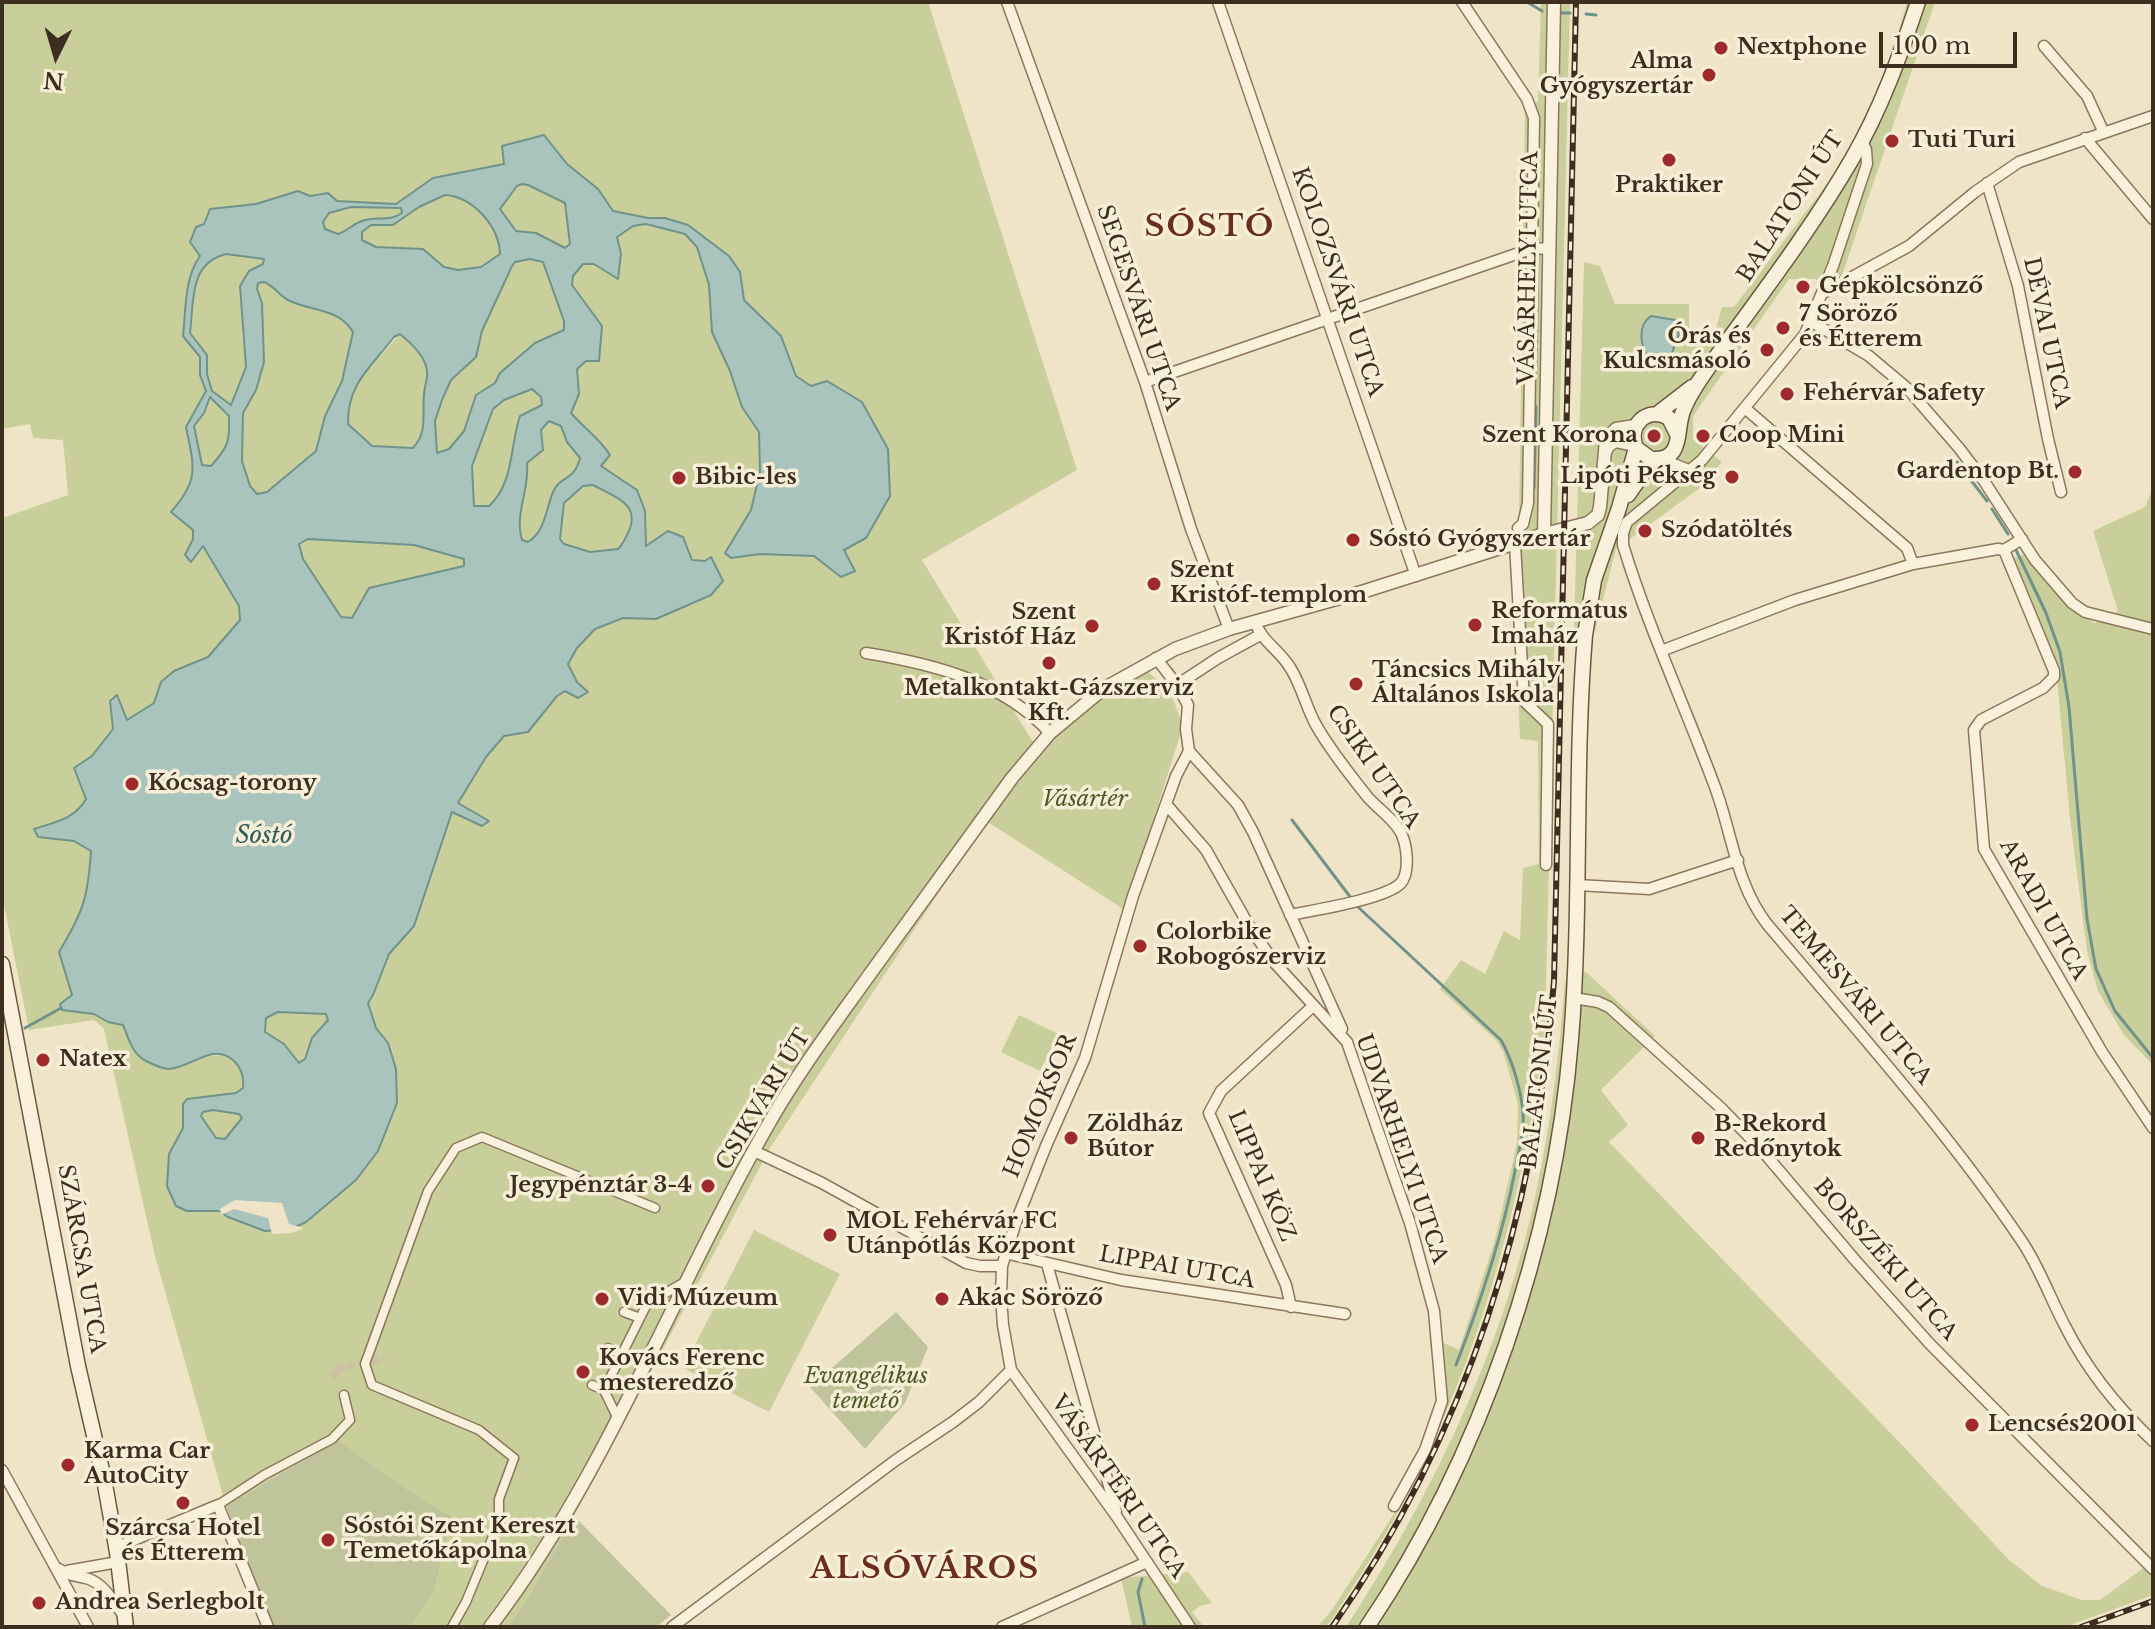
<!DOCTYPE html>
<meta charset="utf-8">
<style>
body{margin:0}
#map{position:relative;width:2155px;height:1629px;overflow:hidden;background:#f0e4c8;font-family:"Libre Baskerville",serif}
canvas{display:block}
.frame{position:absolute;inset:0;border:4px solid #3d2e20;pointer-events:none}
.north{position:absolute;left:16px;top:16px;width:80px;height:80px;-webkit-text-stroke:6px #f7eed8;paint-order:stroke;rotate:185deg;font-size:22px;font-weight:700;line-height:32px;text-align:center;color:#3d2e20}
.north::after{content:'';display:block;margin:auto;width:28px;height:36px;background:#3d2e20;clip-path:polygon(50% 0,100% 100%,50% 72%,0 100%)}
.scale{position:absolute;left:1879px;top:32px;width:138px;height:36px;box-sizing:border-box;border:4px solid #3d2e20;border-top:0;padding-left:10px;font-size:24px;line-height:28px;white-space:nowrap;color:#3d2e20;-webkit-text-stroke:6px #f7eed8;paint-order:stroke}
</style>
<div id="map">
<canvas width="2155" height="1629"></canvas>
<div class="frame"></div>
<div class="north">N</div>
<div class="scale">100 m</div>
</div>
<script>
const ctx = document.querySelector('canvas').getContext('2d');
ctx.lineJoin = 'round';
function fill(path, color) {
  ctx.fillStyle = color;
  ctx.fill(path, 'evenodd');
}
function stroke(path, color, width, dash) {
  ctx.strokeStyle = color;
  ctx.lineWidth = width;
  ctx.lineCap = dash ? 'butt' : 'round';
  ctx.setLineDash(dash || []);
  ctx.stroke(path);
}
function drawText(font, color, halo, rows, align = 'center') {
  ctx.font = font + ' "Libre Baskerville",serif';
  ctx.lineWidth = 7;
  ctx.setLineDash([]);
  ctx.textBaseline = 'middle';
  ctx.strokeStyle = halo;
  ctx.fillStyle = color;
  for (const [text, x, y, turn = 0] of rows) {
    ctx.save();
    ctx.translate(x, y);
    ctx.rotate((+turn || 0) * Math.PI / 180);
    ctx.textAlign = isNaN(turn) ? turn : align;
    if (halo) ctx.strokeText(text, 0, 0);
    ctx.fillText(text, 0, 0);
    ctx.restore();
  }
}
const green = new Path2D(`
 M2,2H928L1077,470L922,560L1036,747L1140,664L1171,693L1183,726L1125,910L986,821L770,1148L574,1516L522,1608L506,1627H410L434,1591L453,1517L405,1488L338,1440L226,1506L155,1256L104,1029L94,1020L29,1030L2,895V518L68,495L63,440L33,438L30,424L2,429ZM544,135L567,164L598,189L613,211L648,218H665L633,226L616,237L621,254L594,264H583L573,276L572,285L602,326L586,361L577,369L579,394L571,413C584,428 600,439 610,455L601,466L645,511L646,547L668,531L683,537L692,560L705,561L711,595L657,619L623,617L595,629L577,648L568,664L577,682L587,692L578,698L565,691L557,696L528,732L504,736L486,757L458,803L488,821L482,826L452,811L414,926L389,954L373,995L368,1003L328,1020L325,1014L278,1012L266,1018L265,1032L284,1044L299,1063L228,1217C213,1206 193,1214 176,1206L167,1186L169,1154L183,1128V1104L188,1099L236,1093L243,1088C246,1049 216,1051 190,1063L302,982L90,874L91,851L74,841L38,837L35,828C57,821 74,820 86,799L74,768L92,756L114,729L117,695L126,721L154,703L161,682L174,671L208,657L240,620L239,606L202,546L193,539V530L172,512C200,479 194,467 186,427L206,390L200,374V357L183,336L210,209L256,204L298,191L310,196L320,193L337,201L396,204L434,178L505,164L503,146Z
 M1541,2H1570L1545,1026C1524,1196 1482,1356 1400,1508C1380,1546 1356,1582 1333,1618L1326,1627H1317L1332,1610L1397,1509L1429,1432L1438,1392L1429,1336L1459,1350L1495,1240L1517,1143L1518,1104L1503,1051L1496,1040L1440,989L1461,960L1485,974L1504,931L1520,940L1523,868L1539,864L1538,741L1520,739L1512,525L1519,522L1525,110L1538,101Z
 M1907,2H1935L1838,287L1814,279H1789L1693,416V439L1722,462L1700,488L1616,549L1595,631H1574L1584,262L1600,266L1615,304H1689V333H1715L1722,307H1734L1839,168L1867,114L1895,45Z
 M522,184L528,185L565,203L570,244L566,248L536,233L516,231L500,209L517,186Z
 M445,195C473,197 499,226 500,254L481,267L458,270L444,267L423,249L376,247L361,240L362,232L371,225H393L419,207Z
 M351,207L401,208L402,213C389,222 376,216 362,221C353,224 347,231 338,234L325,229L323,221L328,213Z
 M226,254L264,259V264L249,271L242,334L246,367L231,406L212,391L207,374V355L190,333C194,301 189,263 226,254Z
 M530,259L543,262L564,321V330L535,343L500,373L495,383L476,394L464,431L449,449L437,454L435,421L442,400L451,380L476,357L482,331L512,266L515,261Z
 M264,282C275,286 280,297 290,301C314,312 338,308 353,332L342,381L325,416L316,451L267,492L257,494L250,486L242,461L243,413L256,390L262,303L257,289V283Z
 M400,334C410,341 420,351 425,362C430,374 425,382 424,393C422,414 428,431 413,448L372,445L348,424L347,412L355,384Z
 M532,389L541,397L542,405L520,416C510,446 514,484 490,506H473L472,466L493,409L504,400Z
 M210,397L229,416C230,442 229,447 211,466L202,465L194,426L204,413Z
 M549,421L562,426L567,442L580,458C574,482 560,475 553,492C546,509 545,532 528,542L522,540C514,514 530,489 527,463L543,450L541,430Z
 M592,485C615,497 642,504 628,533C625,539 623,544 618,549C605,551 571,555 562,542C556,534 562,513 564,503L583,486Z
 M2153,487V1065L2124,1035L2098,991L2087,951L2070,818L2055,658L2013,559L2023,554L2074,612L2095,623L2118,611L2093,531L2145,507Z
 M308,539L414,545L464,558V566L370,588L352,618L341,617L303,559L299,544Z
 M1586,972L1655,1036L1601,1090L1628,1125L1609,1142L1903,1446L2008,1559L2042,1586L2082,1600H2100L2153,1561V1595L2065,1627H1346C1414,1523 1472,1410 1510,1291C1542,1191 1557,1086 1565,981Z
 M1019,1015L1058,1034L1040,1071L1001,1052Z
 M213,1110L239,1113L242,1118L225,1139L217,1138L201,1116L203,1112Z
 M754,1230L840,1274L769,1412L683,1368Z
 M1188,1572L1212,1603L1200,1606L1192,1612L1204,1627H1132L1121,1578Z`);
const cemetery = new Path2D(`
 M896,1312L928,1347L905,1403L865,1449L810,1387Z
 M338,1440L405,1488L453,1517L434,1591L410,1627H274L226,1506Z
 M574,1516L671,1615L656,1627H506L522,1608Z`);
const water = new Path2D(`
 M544,135L567,164L598,189L613,211L648,218H665L688,225L729,256L740,272L744,300L781,336L796,376L811,386L827,381L862,402L888,449L890,496L866,538L844,550L855,571L841,577L814,556L760,554L731,558L725,553L751,510L760,472L759,432L742,407L730,371L712,332L709,285L697,247L685,234L646,224L633,226L617,237L621,254L618,279L594,264H583L573,276L572,285L602,326L599,361H586L577,369L579,394L571,413C584,428 600,439 610,455L601,466L637,490L645,511L646,546L668,531L683,537L692,560L705,561L711,557L723,581L711,595L656,619L623,618L595,629L577,648L568,664L577,682L588,692L578,698L565,691L557,696L528,732L504,736L486,757L458,803L489,821L482,826L452,812L414,926L389,954L373,995L368,1003L376,1028L388,1043L396,1069L397,1103L378,1151L356,1180L306,1222L291,1229L265,1231L228,1217L219,1211H187L176,1206L167,1186L169,1154L183,1128V1104L187,1099L236,1093L243,1088C244,1077 242,1068 233,1060C213,1042 191,1068 169,1069C162,1069 152,1064 146,1061C131,1053 129,1038 123,1025L108,1022L94,1014L62,1010L60,1004L72,995L59,952C83,912 88,898 91,851L74,841L38,837L34,829C55,822 75,819 86,799L74,768L92,756L113,729L110,701L117,695L127,720L154,703L161,682L174,671L208,657L240,620L239,606L203,546L191,562L185,555L193,539V530L171,512C200,479 194,467 186,427L206,391L200,375V357L183,336C186,310 184,278 200,256L190,242L196,227L204,224L210,209L256,204L298,191L310,196L328,193L337,201L396,204L433,178L504,164L502,146ZM522,184L528,185L565,203L570,244L565,248L536,233L516,231L500,209L517,186ZM445,195C473,197 499,226 500,254L481,267L458,270L444,267L423,249L376,247L362,240V232L371,225H393L419,207ZM351,207L401,208L402,213C389,222 376,216 362,221C353,224 347,231 338,234L325,229L323,222L329,213ZM226,254L264,259L263,264L249,271L240,286L246,367L231,405L212,391L207,374V355L190,333C194,301 189,263 226,254ZM530,259L543,262L564,321V330L535,343L500,373L495,383L476,395L464,431L449,449L437,453L435,421L442,400L451,380L476,357L482,331L512,266L515,262ZM264,282C275,286 280,297 290,301C314,312 338,308 353,332L342,381L325,416L316,451L267,492L257,494L250,486L242,461L243,413L256,390L264,362L262,303L257,289L258,283ZM400,334C410,342 420,351 425,363C430,375 425,382 424,394C422,414 428,432 413,448L372,446L348,424C347,384 371,367 394,337ZM532,389L541,397L542,405L520,416C510,445 514,484 489,506H474L472,466L493,409L504,400ZM210,397L229,416C230,442 228,447 211,466L202,465L194,426L204,413ZM549,421L561,426L567,442L580,458C574,482 560,475 553,492C546,509 545,532 528,542L522,540C514,514 530,489 527,463L543,450L541,430ZM593,485C615,497 642,504 628,533C625,539 623,544 618,549L590,552L564,544L560,539L564,503L583,486ZM308,539L414,545L464,559V566L369,588L352,618L341,617L303,559L299,544ZM278,1012L326,1014L328,1020L312,1038L305,1059L299,1063L284,1044L265,1032L266,1018ZM213,1110L239,1114L242,1118L225,1139L216,1138L201,1116L203,1112Z
 M1651,316L1675,320L1679,334L1670,358L1661,363L1649,360C1641,347 1636,326 1651,316Z`);
const pier = new Path2D(`
 M235,1200L282,1203L289,1224L304,1228L292,1233L272,1234L268,1218L234,1209L221,1215L220,1209Z`);
const stream = new Path2D(`
 M1527,2L1542,11
 M1561,13H1570
 M1586,14L1596,15
 M1536,367L1538,254
 M1957,462L1987,501
 M1534,488L1536,406
 M1992,509L2008,534
 M2016,550L2046,613L2060,652L2069,707L2087,919L2096,969L2115,1011L2153,1058
 M1292,820L1351,898
 M1358,907L1501,1040C1511,1058 1519,1083 1522,1104C1526,1126 1519,1149 1515,1171C1502,1238 1481,1301 1456,1365
 M25,1028L61,1008
 M1142,1579L1138,1592L1145,1627`);
const pedestrianTunnel = new Path2D(`
 M337,1378L333,1370L385,1358`);
const pedestrian = new Path2D(`
 M624,1312L640,1318
 M608,1348L622,1354
 M592,1385L604,1390
 M617,1417L604,1390L647,1304L683,1283
 M218,1505L264,1475L332,1439L350,1420L344,1395
 M452,1627L466,1602L499,1522V1499L514,1458L479,1430L372,1385L365,1364L428,1191L456,1148L482,1137L655,1208`);
const minor = new Path2D(`
 M1007,2L1145,382L1191,529L1229,629
 M1218,2L1416,576
 M1462,2L1527,99L1534,118L1528,503L1523,524L1518,528
 M2044,46L2087,96L2104,133
 M2085,138L2153,219
 M1862,140L1866,150L1867,164L1833,266L1805,334L1702,460L1627,522L1623,533V545C1648,627 1685,706 1715,787C1732,833 1736,884 1767,924C1854,1027 1945,1128 2021,1240C2039,1266 2050,1298 2065,1326C2087,1370 2118,1408 2153,1441
 M1987,183L2018,286L2048,439L2061,492
 M1823,293L1909,246L1975,192L2019,162L2153,116
 M1812,322L1869,356L1907,388L1959,448L1984,481L2035,560L2072,603L2085,612L2153,629
 M1145,382L1522,252L1532,248L1549,249
 M1746,409L1907,548L1913,564
 M1661,459L1691,471
 M1515,544L1524,701L1548,724L1546,865
 M2004,550L2054,671V677L2043,688L1981,720L1974,730L1984,849L2102,1052L2153,1128
 M1255,622C1262,642 1281,651 1291,669C1302,687 1306,707 1316,725C1330,750 1348,772 1366,795C1376,808 1396,820 1402,835C1407,847 1410,872 1401,883C1386,899 1314,910 1290,915
 M1661,651L1795,600L1913,564L1998,549L2004,550L2022,539
 M866,653C934,664 1002,681 1050,733
 M1156,658L1177,685L1188,705L1186,729L1189,751L1176,776L1133,896L1085,1058L1046,1146L1016,1222L1002,1266L1001,1296L1003,1325L1011,1370L1117,1517L1190,1627
 M1177,685L1218,658L1260,635
 M1189,751L1238,805L1253,832L1342,1029
 M1166,804L1206,850L1248,924L1273,961L1347,1042L1410,1223L1434,1311L1442,1401L1425,1450L1394,1506
 M1577,885L1649,889L1738,860
 M1574,998L1598,1002L1609,1007L1721,1108L1760,1148L1855,1260L1929,1343L2153,1569
 M754,1151L822,1183L966,1263L980,1266H1002
 M1005,1253L1121,1280L1345,1314
 M1047,1264L1116,1511
 M1291,1307L1286,1285L1209,1113L1221,1091L1313,1006
 M2,1470L88,1627
 M117,1552L122,1545L218,1505L268,1627
 M59,1569C69,1577 78,1575 89,1579C105,1585 114,1603 124,1616
 M67,1571L118,1562
 M672,1627L896,1460L953,1422L979,1402L1011,1370
 M1002,1627L1147,1562`);
const tertiary = new Path2D(`
 M1605,452L1608,446L1615,441L1634,445
 M1544,534L1554,2
 M490,1627C607,1474 673,1291 768,1125C798,1072 835,1023 870,974C917,909 965,843 1012,778L1050,733L1103,689L1175,649L1229,629L1365,591L1544,534L1588,523L1598,515L1600,507L1606,440L1616,429L1635,426`);
const secondary = new Path2D(`
 M1657,414L1692,387
 M1678,436L1669,418C1647,406 1627,425 1636,448L1651,459C1685,461 1675,431 1683,411C1689,394 1701,378 1711,364C1759,297 1811,230 1852,159C1881,109 1900,56 1918,2
 M1628,495L1644,472L1658,459
 M2,964L78,1366L104,1479L117,1552L126,1627
 M1367,1627C1481,1458 1555,1242 1571,1039C1582,905 1574,769 1585,635L1594,580L1619,508L1636,448`);
const rail = new Path2D(`
 M1332,1627C1468,1432 1535,1217 1554,981L1576,2
 M2081,1627L2153,1601`);
const markers = [
 [1721,48,8,"#9e2a2b"],
 [1709,75,8,"#9e2a2b"],
 [1892,141,8,"#9e2a2b"],
 [1669,160,8,"#9e2a2b"],
 [1803,287,8,"#9e2a2b"],
 [1783,328,8,"#9e2a2b"],
 [1767,350,8,"#9e2a2b"],
 [1787,394,8,"#9e2a2b"],
 [1654,436,8,"#9e2a2b"],
 [1703,436,8,"#9e2a2b"],
 [2075,472,8,"#9e2a2b"],
 [1732,477,8,"#9e2a2b"],
 [679,478,8,"#9e2a2b"],
 [1645,531,8,"#9e2a2b"],
 [1353,540,8,"#9e2a2b"],
 [1154,584,8,"#9e2a2b"],
 [1475,625,8,"#9e2a2b"],
 [1092,626,8,"#9e2a2b"],
 [1049,663,8,"#9e2a2b"],
 [1356,684,8,"#9e2a2b"],
 [132,784,8,"#9e2a2b"],
 [1140,946,8,"#9e2a2b"],
 [43,1060,8,"#9e2a2b"],
 [1071,1138,8,"#9e2a2b"],
 [1698,1138,8,"#9e2a2b"],
 [708,1186,8,"#9e2a2b"],
 [830,1235,8,"#9e2a2b"],
 [602,1299,8,"#9e2a2b"],
 [942,1299,8,"#9e2a2b"],
 [583,1372,8,"#9e2a2b"],
 [1972,1425,8,"#9e2a2b"],
 [68,1465,8,"#9e2a2b"],
 [183,1503,8,"#9e2a2b"],
 [328,1540,8,"#9e2a2b"],
 [39,1603,8,"#9e2a2b"]
];
const poiNames = [
 ["Nextphone",1737,48],
 ["Alma",1693,62,"right"],
 ["Gyógyszertár",1693,87,"right"],
 ["Tuti Turi",1908,141],
 ["Praktiker",1669,186,"center"],
 ["Gépkölcsönző",1819,287],
 ["7 Söröző",1799,315],
 ["és Étterem",1799,340],
 ["Órás és",1751,337,"right"],
 ["Kulcsmásoló",1751,362,"right"],
 ["Fehérvár Safety",1803,394],
 ["Szent Korona",1638,436,"right"],
 ["Coop Mini",1719,436],
 ["Gardentop Bt.",2059,472,"right"],
 ["Lipóti Pékség",1716,477,"right"],
 ["Bibic-les",695,478],
 ["Szódatöltés",1661,531],
 ["Sóstó Gyógyszertár",1369,540],
 ["Szent",1170,571],
 ["Kristóf-templom",1170,596],
 ["Református",1491,612],
 ["Imaház",1491,637],
 ["Szent",1076,613,"right"],
 ["Kristóf Ház",1076,638,"right"],
 ["Táncsics Mihály",1372,671],
 ["Általános Iskola",1372,696],
 ["Metalkontakt-Gázszerviz",1049,689,"center"],
 ["Kft.",1049,714,"center"],
 ["Kócsag-torony",148,784],
 ["Colorbike",1156,933],
 ["Robogószerviz",1156,958],
 ["Natex",59,1060],
 ["Zöldház",1087,1125],
 ["Bútor",1087,1150],
 ["B-Rekord",1714,1125],
 ["Redőnytok",1714,1150],
 ["Jegypénztár 3-4",692,1186,"right"],
 ["MOL Fehérvár FC",846,1222],
 ["Utánpótlás Központ",846,1247],
 ["Vidi Múzeum",618,1299],
 ["Akác Söröző",958,1299],
 ["Kovács Ferenc",599,1359],
 ["mesteredző",599,1384],
 ["Lencsés2001",1988,1425],
 ["Karma Car",84,1452],
 ["AutoCity",84,1477],
 ["Sóstói Szent Kereszt",344,1527],
 ["Temetőkápolna",344,1552],
 ["Szárcsa Hotel",183,1529,"center"],
 ["és Étterem",183,1554,"center"],
 ["Andrea Serlegbolt",55,1603]
];
const streetNames = [
 ["BALATONI ÚT",1791,207,-57],
 ["VÁSÁRHELYI UTCA",1529,268,-89],
 ["KOLOZSVÁRI UTCA",1337,282,71],
 ["SEGESVÁRI UTCA",1138,308,71],
 ["DÉVAI UTCA",2046,333,78],
 ["CSIKI UTCA",1373,767,55],
 ["ARADI UTCA",2043,910,61],
 ["TEMESVÁRI UTCA",1855,996,50],
 ["BALATONI ÚT",1540,1082,-83],
 ["CSIKVÁRI ÚT",764,1100,-59],
 ["HOMOKSOR",1041,1106,-67],
 ["UDVARHELYI UTCA",1401,1149,71],
 ["LIPPAI KÖZ",1261,1176,67],
 ["SZÁRCSA UTCA",81,1259,80],
 ["BORSZÉKI UTCA",1885,1260,49],
 ["LIPPAI UTCA",1177,1268,10],
 ["VÁSÁRTÉRI UTCA",1118,1487,55]
];
const parkNames = [
 ["Vásártér",1085,800],
 ["Evangélikus",866,1377],
 ["temető",866,1402]
];
const waterNames = [
 ["Sóstó",264,836]
];
const districtNames = [
 ["SÓSTÓ",1210,228],
 ["ALSÓVÁROS",925,1570]
];
fill(green, '#c9cf9b');
fill(cemetery, '#bfc49a');
fill(water, '#a9c4bc');
stroke(water, '#6f938a', 2);
fill(pier, '#f0e4c8');
stroke(stream, '#6f938a', 3);
stroke(pedestrianTunnel, '#ccc0a6', 8, [8, 4]);
stroke(pedestrian, '#8d765c', 11);
stroke(minor, '#8d765c', 13);
stroke(tertiary, '#8d765c', 15);
stroke(secondary, '#6f573f', 17);
stroke(pedestrian, '#faf1dc', 8);
stroke(minor, '#faf1dc', 10);
stroke(tertiary, '#faf1dc', 12);
stroke(secondary, '#faf1dc', 14);
stroke(rail, '#3d2e20', 6);
stroke(rail, '#f7eed8', 3, [9]);
for (const [x, y, r, color] of markers) {
  const dot = new Path2D();
  dot.arc(x, y, r, 0, 2 * Math.PI);
  ctx.fillStyle = color;
  ctx.fill(dot);
  stroke(dot, '#f7eed8', 3);
}
drawText('bold 22px', '#3d2e20', '#f7eed8', poiNames, 'left');
drawText('22px', '#3d2e20', '#f7eed8', streetNames);
drawText('italic 22px', '#4d5a26', '#f7eed8', parkNames);
drawText('italic 24px', '#2f5d5a', '#f7eed8', waterNames);
ctx.letterSpacing = '2px';
drawText('bold 30px', '#6b2e1e', '#f7eed8', districtNames);
ctx.letterSpacing = '0px';
</script>
